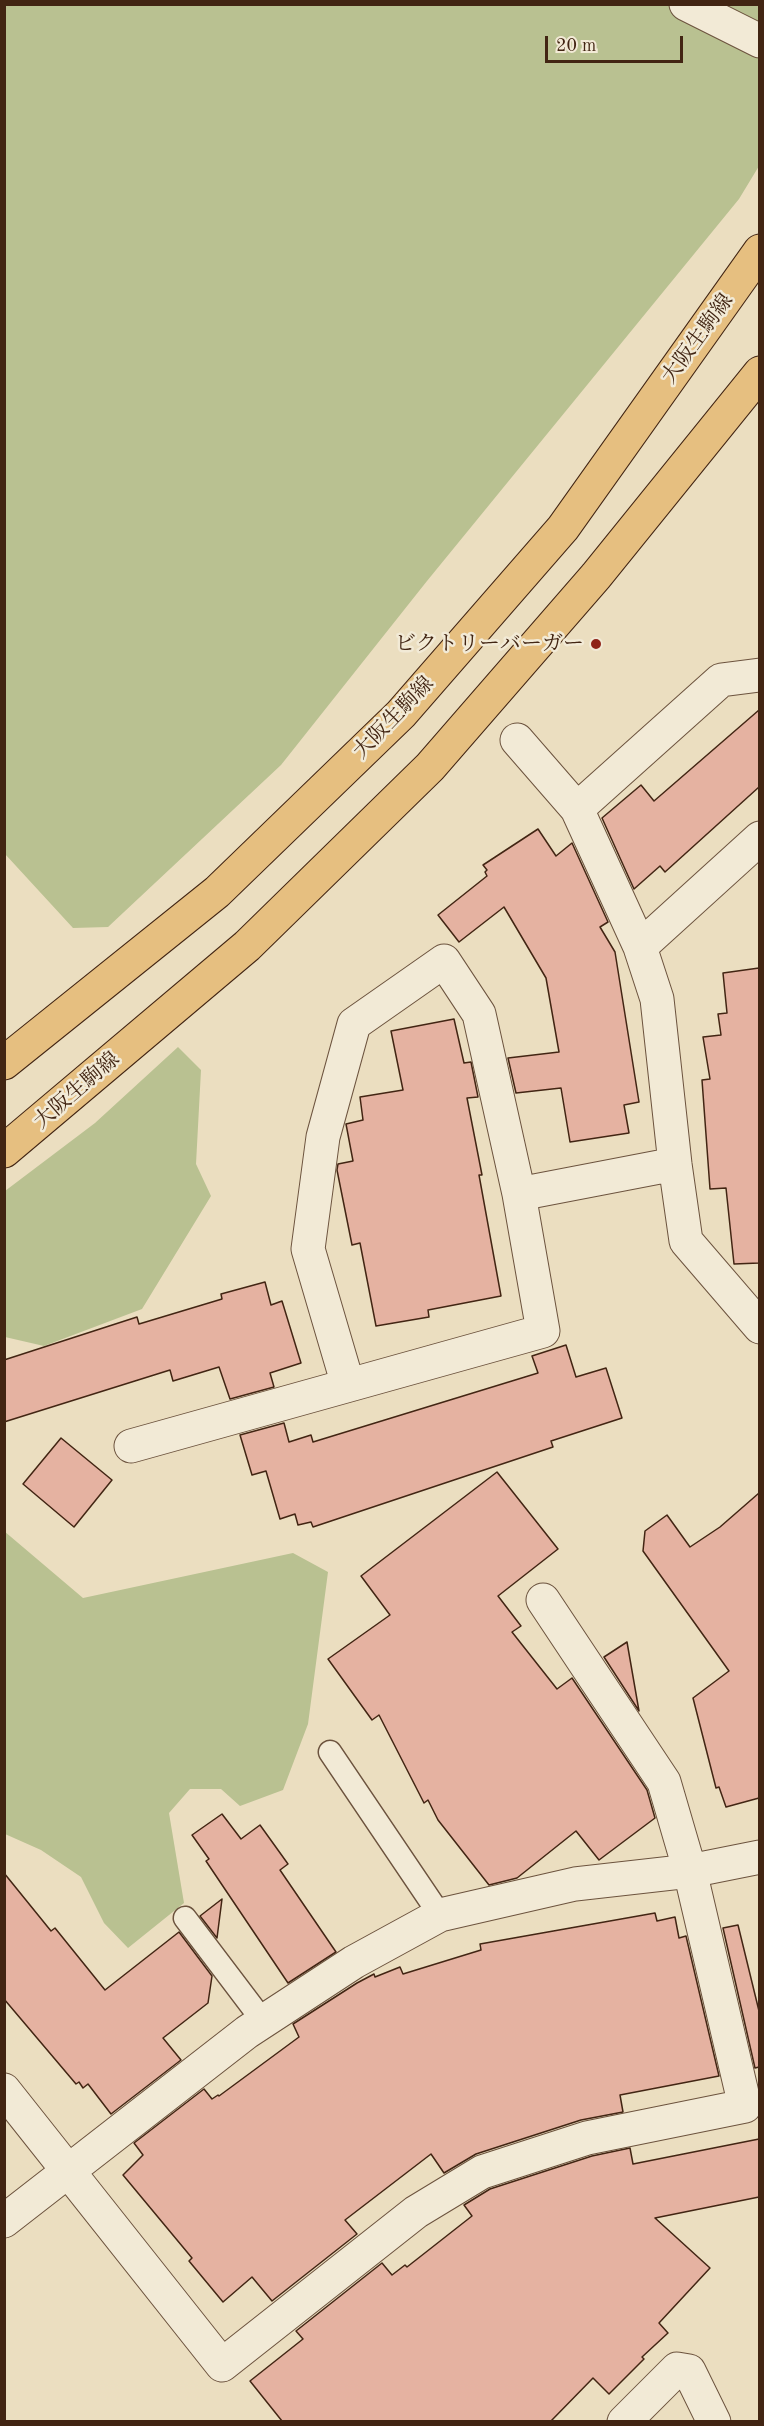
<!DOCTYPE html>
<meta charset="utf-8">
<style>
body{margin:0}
#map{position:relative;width:764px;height:2426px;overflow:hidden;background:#ebdec0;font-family:"Old Standard TT",serif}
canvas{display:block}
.frame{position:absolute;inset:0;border:6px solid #422513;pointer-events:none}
.scale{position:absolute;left:545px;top:36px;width:138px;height:27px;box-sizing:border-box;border:3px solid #422513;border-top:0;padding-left:8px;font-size:18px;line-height:21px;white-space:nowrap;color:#422513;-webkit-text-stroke:4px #f2ead6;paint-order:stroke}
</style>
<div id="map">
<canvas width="764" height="2426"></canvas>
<div class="frame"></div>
<div class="scale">20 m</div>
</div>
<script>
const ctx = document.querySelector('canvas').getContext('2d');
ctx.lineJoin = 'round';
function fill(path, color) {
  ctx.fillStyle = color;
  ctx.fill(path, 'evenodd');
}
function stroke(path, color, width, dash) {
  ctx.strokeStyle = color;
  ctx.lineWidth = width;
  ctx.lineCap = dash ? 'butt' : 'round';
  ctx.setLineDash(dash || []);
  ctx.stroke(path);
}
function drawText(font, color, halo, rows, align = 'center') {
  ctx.font = font + ' "Old Standard TT","Noto Serif JP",serif';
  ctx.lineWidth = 5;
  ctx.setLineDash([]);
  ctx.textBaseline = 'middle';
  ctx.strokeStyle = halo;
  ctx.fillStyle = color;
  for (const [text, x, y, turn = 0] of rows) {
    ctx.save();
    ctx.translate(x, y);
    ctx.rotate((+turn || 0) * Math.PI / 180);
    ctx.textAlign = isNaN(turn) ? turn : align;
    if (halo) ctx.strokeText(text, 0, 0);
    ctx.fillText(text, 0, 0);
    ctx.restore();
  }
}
const green = new Path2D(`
 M4,5H759V166L739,199L427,581L281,765L108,927L73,928L5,854Z
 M178,1047L201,1070L196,1164L211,1196L142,1309L44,1346L5,1337V1191L95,1123Z
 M4,1531L83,1598L293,1553L328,1572L308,1724L283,1790L240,1806L221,1789H190L169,1813L184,1903L128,1948L104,1923L81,1877L41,1850L5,1834Z`);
const building = new Path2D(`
 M759,710V787L665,872L660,866L634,889L602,818L641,785L654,801Z
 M538,829L556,856L572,843L608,922L600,927L615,952L639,1102L624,1105L629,1133L570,1142L561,1088L516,1093L508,1058L559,1052L546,978L504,907L459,942L438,915L487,876L485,872L487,870L483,865Z
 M759,968V1263L734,1264L726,1188L710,1189L702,1080L710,1079L703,1037L721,1035L718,1014L727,1013L723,973Z
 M454,1019L464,1063L471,1062L478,1097L467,1098L482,1175H479L501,1296L428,1310L429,1317L376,1326L360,1243L352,1245L337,1170L338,1164L353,1161L346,1124L363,1120L360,1097L403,1090L391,1031Z
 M265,1282L271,1305L282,1301L301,1363L270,1373L274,1387L230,1399L219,1367L173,1381L170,1370L4,1422V1360L137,1317L139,1324L222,1299L221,1294Z
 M566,1345L576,1377L606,1368L622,1418L551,1441L553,1447L313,1527L311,1522L298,1525L295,1514L280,1519L266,1471L252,1475L240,1435L284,1423L289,1442L311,1435L313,1442L538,1373L532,1356Z
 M61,1438L112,1480L74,1527L23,1484Z
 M497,1472L558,1549L498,1596L521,1626L512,1632L557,1689L572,1678L647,1790L655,1818L599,1860L576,1831L517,1878L489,1885L438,1820L428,1800L424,1803L379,1715L372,1720L328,1659L390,1615L361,1576Z
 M759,1493V1798L726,1807L719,1787L716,1788L693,1698L729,1671L643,1551L645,1531L667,1515L690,1547L720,1527Z
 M627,1642L639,1711L604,1657Z
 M222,1814L241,1839L260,1825L288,1864L280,1870L336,1952L288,1983L206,1861L209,1859L192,1835Z
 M4,1873L51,1931L55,1928L105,1990L179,1932L212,1976L208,2003L163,2038L181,2060L111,2114L88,2084L83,2088L79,2082L76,2084L4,1999Z
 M222,1899L217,1938L200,1916Z
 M655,1913L657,1921L675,1917L679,1938L686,1936L719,2076L620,2095L623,2112L581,2120L476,2154L444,2173L431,2154L345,2220L357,2234L272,2301L252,2277L223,2302L189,2261L192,2258L123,2175L143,2155L134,2143L204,2089L212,2099L218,2095L219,2096L299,2037L293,2024L357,1983L374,1974L375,1977L400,1967L403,1974L481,1950L480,1944Z
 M738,1925L759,2011V2067L755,2068L723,1928Z
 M759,2139V2197L655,2218L710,2268L659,2323L668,2333L642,2357L644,2359L609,2394L593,2378L551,2421H282L250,2381L303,2339L296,2331L382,2263L392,2275L405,2265L407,2267L472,2216L464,2205L490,2189L592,2156L630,2148L633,2164Z`);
const service = new Path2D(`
 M330,1752L440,1915
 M185,1918L263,2021`);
const minor = new Path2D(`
 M686,4L760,41
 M517,740L577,809L721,680L760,675
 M577,809L640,947L657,999L675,1164L686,1241L760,1327
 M640,947L760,838
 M519,1194L675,1164
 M131,1446L543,1331L519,1194L479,1014L444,961L354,1024L323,1137L308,1249L348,1385
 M4,2090L222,2365L416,2212L482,2172L587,2138L745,2106L690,1871L664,1782L543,1600
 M4,2221L247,2032L354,1962L440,1915L575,1884L690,1871L760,1857
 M624,2422L677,2369L689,2371L714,2422`);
const primary = new Path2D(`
 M4,1063L217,892L401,714L563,528L760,251
 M4,1151L247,946L430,767L596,576L760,373`);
const markers = [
 [596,644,6,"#8f2418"]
];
const streetNames = [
 ["大阪生駒線",698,339,-54],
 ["大阪生駒線",394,718,-46],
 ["大阪生駒線",77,1091,-41]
];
const poiNames = [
 ["ビクトリーバーガー",584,644]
];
fill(green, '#b9c191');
fill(building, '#e5b2a1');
stroke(building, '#422513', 1.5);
stroke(service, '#6c533e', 25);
stroke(minor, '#6c533e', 35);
stroke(primary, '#422513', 35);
stroke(service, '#f2ead6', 22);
stroke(minor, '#f2ead6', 33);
stroke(primary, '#e6bf80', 33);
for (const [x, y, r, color] of markers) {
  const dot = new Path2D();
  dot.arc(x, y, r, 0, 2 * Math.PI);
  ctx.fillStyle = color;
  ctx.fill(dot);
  stroke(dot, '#f2ead6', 2);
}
drawText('21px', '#422513', '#f2ead6', streetNames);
drawText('21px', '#422513', '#f2ead6', poiNames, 'right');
</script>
